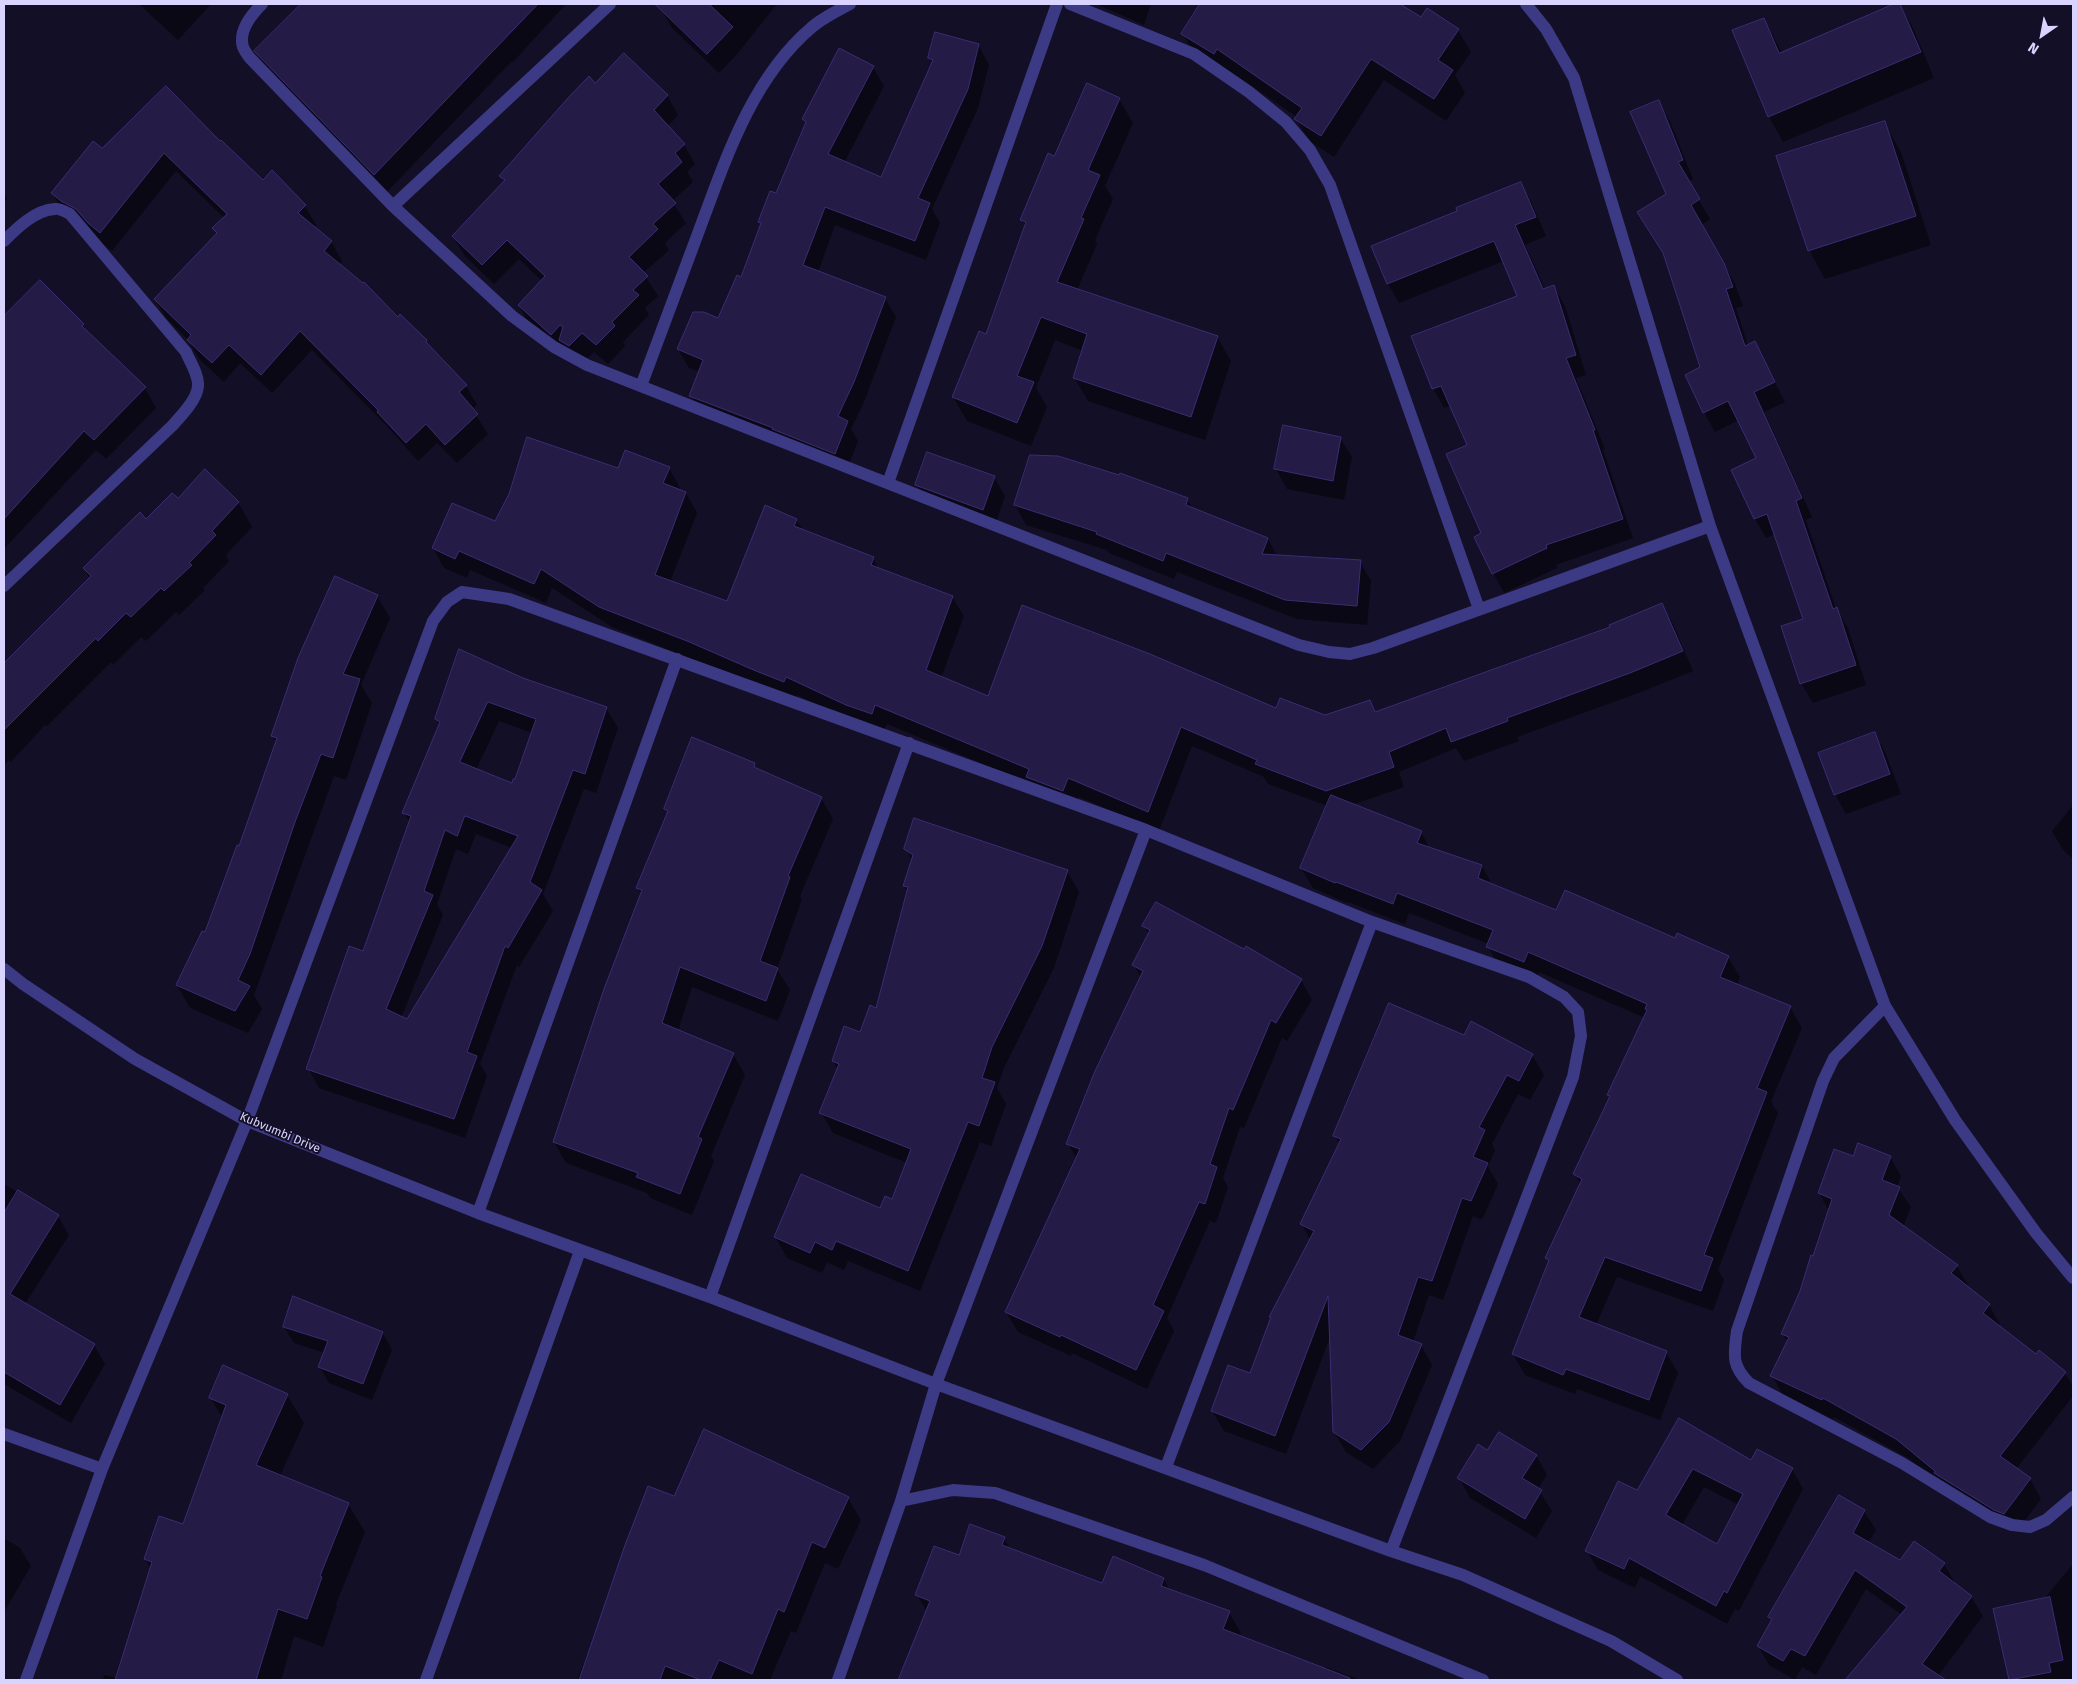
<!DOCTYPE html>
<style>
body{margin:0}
#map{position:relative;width:2077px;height:1684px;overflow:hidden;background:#130f26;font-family:"Fira Sans",sans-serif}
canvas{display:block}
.frame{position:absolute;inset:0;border:5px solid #d9d4ff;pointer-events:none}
.north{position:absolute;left:2017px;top:10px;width:50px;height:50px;-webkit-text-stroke:4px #130f26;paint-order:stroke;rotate:213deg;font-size:14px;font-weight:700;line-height:20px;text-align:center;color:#d9d4ff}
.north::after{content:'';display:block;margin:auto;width:18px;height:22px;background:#d9d4ff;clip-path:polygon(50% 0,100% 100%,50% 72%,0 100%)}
</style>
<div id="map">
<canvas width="2077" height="1684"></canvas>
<div class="frame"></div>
<div class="north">N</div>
</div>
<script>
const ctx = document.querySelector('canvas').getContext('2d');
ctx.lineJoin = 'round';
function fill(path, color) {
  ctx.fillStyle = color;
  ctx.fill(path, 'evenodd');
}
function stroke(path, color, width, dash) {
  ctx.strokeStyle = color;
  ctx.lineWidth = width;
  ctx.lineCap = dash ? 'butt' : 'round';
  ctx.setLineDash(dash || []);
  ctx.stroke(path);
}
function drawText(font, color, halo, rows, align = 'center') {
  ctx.font = font + ' "Fira Sans",sans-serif';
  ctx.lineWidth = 4;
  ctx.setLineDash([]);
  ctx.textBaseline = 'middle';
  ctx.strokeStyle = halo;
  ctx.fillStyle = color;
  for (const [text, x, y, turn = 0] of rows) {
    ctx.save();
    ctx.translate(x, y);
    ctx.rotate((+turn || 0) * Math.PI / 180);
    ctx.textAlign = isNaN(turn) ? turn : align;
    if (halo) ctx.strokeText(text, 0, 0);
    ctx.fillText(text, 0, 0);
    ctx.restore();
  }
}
const shadow = new Path2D(`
 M139,4H211L178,40Z
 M314,4H439L441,6L443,4H566L513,62L512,61L386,193L267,70L256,51L291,30Z
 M666,4H777L738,53L719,73L672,28L661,9Z
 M1096,4H1151L1144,25Z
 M1202,4H1398L1421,19L1458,30L1471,52L1455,75L1465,93L1446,121L1384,80L1334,157L1309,141L1296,119L1297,117L1230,71L1227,76L1195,56L1183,34Z
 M1899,4L1913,28L1934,78L1783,142L1769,117L1734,31L1764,19L1782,53Z
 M978,45L989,65L978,108L932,209L940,223L926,260L835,225L818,272L885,298L896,317L864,402L851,429L858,441L846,472L702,415L691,396L700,372L689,368L678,349L718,320L742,278L761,225L759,222L777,194L806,125L803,119L840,50L873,67L884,86L844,163L881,179L933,64L929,58Z
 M596,85L667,95L678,115L667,127L684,145L695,164L687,172L693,182L672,201L686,223L665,243L669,250L643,273L658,296L645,308L649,315L623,342L625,346L608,364L594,352L581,365L530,325L519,306L542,281L519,259L494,284L465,256L453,237L505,182L501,176Z
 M1119,99L1133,123L1105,186L1113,199L1095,240L1097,244L1077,290L1217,337L1231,361L1205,440L1088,401L1074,377L1083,351L1055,340L1036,388L1047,407L1031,446L967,421L953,397L987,335L1026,227L1022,220L1055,157Z
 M1659,102L1670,121L1693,179L1688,182L1710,219L1702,225L1735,284L1743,306L1736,308L1748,346L1755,343L1785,402L1764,412L1812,517L1806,520L1836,609L1848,628L1866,685L1813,703L1801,683L1804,620L1775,534L1766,538L1755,519L1733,470L1757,459L1739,420L1715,432L1704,412L1702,368L1665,255L1667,195Z
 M1884,123L1901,152L1931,245L1825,279L1809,250Z
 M220,143L263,181L272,172L305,206L316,225L313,227L331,241L342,261L339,265L398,318L426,341L430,348L466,386L477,405L472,409L488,434L457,463L437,443L418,461L386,425L312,350L272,393L240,363L224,382L199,359L188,340L166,318L155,299L217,235L214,228L224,218L176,171L112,251L64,213L53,194L102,149Z
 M1520,183L1531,202L1546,236L1525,245L1545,289L1554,287L1565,306L1586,375L1576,378L1605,449L1603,450L1633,538L1556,565L1557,568L1504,593L1493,573L1482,534L1468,446L1451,405L1444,408L1433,388L1519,297L1504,261L1399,303L1388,284L1373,247L1459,212Z
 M4,193L7,199L4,203Z
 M40,282L83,325L87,332L145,388L156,408L106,459L96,450L4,549V451L11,443L4,435V317Z
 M1340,438L1352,457L1344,500L1287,489L1276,469Z
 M669,468L680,488L679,491L686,493L697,513L670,582L727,603L796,520L803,530L873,558L879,570L952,597L964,616L941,678L989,698L1277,710L1325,716L1370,701L1376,713L1612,628L1662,605L1673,624L1693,671L1641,692L1517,737L1519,741L1464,761L1456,748L1399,772L1404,787L1352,805L1421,832L1430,849L1482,866L1493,886L1557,911L1676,940L1728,957L1740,977L1737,985L1790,1007L1802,1028L1771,1102L1778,1113L1718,1270L1724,1280L1713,1311L1617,1277L1596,1325L1666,1352L1678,1373L1660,1420L1577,1389L1575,1394L1525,1375L1513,1354L1549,1263L1546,1258L1581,1185L1575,1174L1645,1018L1539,972L1536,982L1500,968L1488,947L1489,944L1409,913L1405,924L1348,902L1347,903L1313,888L1301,868L1328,806L1268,784L1264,777L1192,746L1159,831L1079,797L1074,810L1031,784L887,724L883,733L859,725L797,695L795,700L612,627L552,588L546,603L470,570L467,578L444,568L433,548L497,523L619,470Z
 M994,477L1005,496L994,529L928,505L917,485Z
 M1187,499L1193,509L1268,539L1277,556L1360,562L1371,581L1367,625L1297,619L1177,572L1174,579L1109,553L1107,550L1026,525L1015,505Z
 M178,500L238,502L252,527L226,555L229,561L203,588L205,590L179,615L176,612L146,641L141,637L113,665L111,662L47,726L45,725L11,762L9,760L4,765V658L7,661L90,579L84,568Z
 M377,596L390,618L361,685L372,703L346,780L334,776L254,995L262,1009L248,1033L190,1008L177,985L206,934L240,848L277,744L272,736Z
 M522,679L606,708L618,728L596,793L584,789L543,894L553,911L519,967L517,965L480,1064L487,1076L465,1138L319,1088L308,1068L364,952L410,823L404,813L440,726L436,719ZM499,721L532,733L516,781L512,784L476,770ZM476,834L512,848L407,1021L401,1018L443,915L437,904L456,849L468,854Z
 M1874,733L1885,752L1901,794L1846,814L1835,794Z
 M754,764L758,770L821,798L833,819L800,896L802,899L777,969L790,990L778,1021L692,987L678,1031L733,1054L745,1075L711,1156L714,1161L692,1215L650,1198L647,1193L566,1163L554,1142L642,896L637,887L668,814L665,809Z
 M2073,805V859L2063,850L2052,831Z
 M906,849L1067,871L1079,892L1054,968L1004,1068L997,1088L1006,1104L991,1146L980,1142L920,1291L848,1261L844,1270L827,1262L822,1273L787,1258L775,1237L880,1210L892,1201L907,1163L833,1133L821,1112L838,1070L833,1061L861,1033L877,1009L908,892L904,886L912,860Z
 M1144,926L1301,980L1312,1000L1287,1041L1282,1038L1244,1128L1240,1127L1223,1178L1228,1187L1216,1223L1210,1221L1167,1318L1174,1331L1147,1389L1072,1353L1071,1356L1018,1332L1006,1312L1077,1159L1068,1144L1141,978L1134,965L1149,935Z
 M1472,1023L1532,1055L1544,1075L1530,1100L1518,1094L1492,1144L1495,1150L1488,1167L1498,1184L1482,1220L1473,1216L1443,1300L1429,1295L1413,1342L1421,1345L1432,1365L1400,1441L1373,1469L1346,1452L1334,1432L1330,1337L1286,1454L1224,1431L1212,1411L1251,1374L1272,1318L1271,1316L1310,1240L1302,1224L1340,1144L1335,1136L1464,1036Z
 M1890,1157L1901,1176L1897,1187L1911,1207L1903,1227L1957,1266L1968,1285L1966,1287L1989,1305L2000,1324L1998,1326L2036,1356L2065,1373L2073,1387V1396L2016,1469L2030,1479L2041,1499L2016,1532L2006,1529L1944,1488L1908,1458L1834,1417L1833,1419L1783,1395L1772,1376L1788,1342L1782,1334L1801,1292L1829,1211L1819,1193L1854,1158Z
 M4,1184L58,1216L69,1235L25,1304L94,1345L105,1364L71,1423L4,1384Z
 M293,1298L383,1333L392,1350L372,1400L329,1383L319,1366L325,1353L294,1343L284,1327Z
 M287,1395L304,1423L280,1476L348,1504L365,1532L336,1604L337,1606L323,1647L294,1636L281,1680H103L104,1675L117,1678L151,1568L145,1559L184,1526L223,1419L210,1397Z
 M1680,1420L1751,1462L1792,1469L1803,1489L1739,1611L1735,1609L1727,1624L1640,1576L1635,1588L1598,1570L1587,1551L1637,1492ZM1704,1487L1739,1505L1718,1545L1682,1525Z
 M1488,1452L1536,1455L1547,1475L1538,1489L1552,1511L1536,1538L1470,1498L1459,1478Z
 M675,1498H848L861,1520L838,1569L825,1563L796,1633L791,1631L770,1680H577L587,1654L590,1655Z
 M1864,1511L1876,1530L1868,1543L1901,1562L1944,1564L1955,1583L1971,1597L1983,1616L1938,1676L1943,1680H1847L1902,1615L1866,1589L1816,1675L1802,1667L1795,1680L1769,1665L1758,1646L1772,1621L1770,1617Z
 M4,1538L20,1548L31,1566L4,1612Z
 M1004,1538L1010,1549L1102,1585L1164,1579L1170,1591L1229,1612L1241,1633L1239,1637L1325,1670L1326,1667L1360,1680H899L927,1612L917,1595L960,1556Z
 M2073,1564V1680H2010L1995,1610L2043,1600Z`);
const building = new Path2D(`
 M301,4H538L374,175L254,51Z
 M655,4H709L733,27L707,54Z
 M1200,4H1400L1421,17L1427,8L1459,29L1438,60L1453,70L1434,99L1371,59L1321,136L1294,119L1302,108L1217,49L1214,54L1181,34Z
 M1894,4H1900L1921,52L1768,117L1732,30L1764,18L1779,53Z
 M935,32L979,44L968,89L918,198L930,203L915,241L825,207L803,265L886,297L854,382L838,416L848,421L835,454L772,429L773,428L689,396L703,360L677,349L693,312H704L718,318L737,275L741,277L761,223L758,222L770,191L776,193L806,122L802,119L839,48L874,66L828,154L881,177L933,60L928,58Z
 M624,53L668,95L654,110L685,144L675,153L682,162L658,184L676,203L653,224L658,229L629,257L648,276L633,290L639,295L612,322L615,326L596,345L582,333L569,346L559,340L563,327L560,325L551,335L518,305L545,276L507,240L482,265L452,236L505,180L499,176L568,98L589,76L595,83Z
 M1087,83L1120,98L1088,170L1100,175L1081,218L1084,219L1057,282L1218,336L1191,417L1073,378L1087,334L1041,317L1017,376L1034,382L1017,423L952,397L979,331L986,334L1026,222L1020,220L1048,153L1054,156Z
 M166,86L220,141L221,140L263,180L272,170L306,205L298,213L332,241L324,251L363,283L364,282L398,317L400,314L427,340L426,342L467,385L459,392L478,414L445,445L426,424L406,443L377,412L378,410L300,331L261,375L229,345L212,363L187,340L191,335L154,299L217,233L212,228L227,214L164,153L100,233L88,223L76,209L61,201L51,193L93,141L102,148Z
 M1659,100L1683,160L1678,162L1700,199L1691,205L1724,263L1733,287L1726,289L1745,346L1755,341L1775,382L1754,392L1802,498L1796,501L1833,609L1837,607L1856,665L1800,684L1781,626L1803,619L1767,514L1754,519L1731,470L1756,458L1728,401L1703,413L1685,375L1700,367L1663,253L1637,212L1666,194L1630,112Z
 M1885,121L1916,216L1808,251L1776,156Z
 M1521,182L1536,217L1515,225L1543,289L1554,285L1576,355L1566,358L1595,430H1593L1623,519L1546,545L1547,548L1492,574L1474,537L1481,533L1446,454L1467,445L1441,386L1432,389L1411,336L1517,296L1494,241L1387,284L1371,246L1457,211L1456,208Z
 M40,280L84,324L82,326L146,387L94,440L84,431L4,519V316Z
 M1283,425L1341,437L1333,481L1274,469Z
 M527,437L618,468L625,450L670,467L663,483L686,492L655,575L727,601L765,505L797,519L794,526L874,557L871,565L953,596L926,670L988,696L1022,605L1150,654L1276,708L1280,698L1325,715L1370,700L1375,712L1610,627L1609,625L1662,603L1683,651L1630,673L1507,718L1508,721L1451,742L1446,728L1389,752L1394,767L1326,791L1255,764L1257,760L1181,727L1148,812L1068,778L1063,791L1026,777L1029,769L875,705L872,714L846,705L786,677L784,682L756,671L687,641L599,607L541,569L534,584L459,551L455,559L432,548L452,503L495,521L509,494Z
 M927,452L995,476L983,510L915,485Z
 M1030,455L1058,456L1119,475L1120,473L1188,498L1186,505L1268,538L1262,554L1361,560L1357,606L1285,600L1166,553L1163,561L1096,534L1097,532L1014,505Z
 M205,469L239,502L212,531L216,535L189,563L192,565L164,591L161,588L131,617L126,613L98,641L96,638L4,730V663L91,576L83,568L140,512L146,519L172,493L178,498Z
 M335,576L378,595L343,674L360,679L333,758L321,754L295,822L250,954L238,980L250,986L235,1011L176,985L202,931L205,932L237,845L239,846L277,738L271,736L298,658Z
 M459,649L523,678L607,707L585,774L573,770L530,882L542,890L508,948L505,946L467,1052L477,1056L454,1119L306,1069L349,946L363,951L411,816L402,813L440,722L435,719ZM488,702L536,719L515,779H513L512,783L460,762ZM465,816L518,836L407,1019L386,1009L433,895L424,891L445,830L457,836Z
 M1875,732L1890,774L1834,795L1818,753Z
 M692,737L755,763L754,767L822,797L788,876L790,877L760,961L778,968L766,1001L680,967L662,1023L734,1053L698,1137L702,1139L680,1194L636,1177L638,1173L553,1142L604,989L642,890L636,888L668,811L664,809Z
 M1331,795L1422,831L1417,843L1482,865L1478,878L1556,910L1565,890L1675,938L1677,933L1729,956L1720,977L1791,1006L1757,1088L1767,1092L1704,1255L1713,1258L1701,1291L1605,1257L1579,1317L1667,1351L1649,1400L1566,1369L1563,1375L1512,1354L1549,1260L1545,1258L1582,1179L1573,1174L1610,1096L1607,1095L1647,1010L1645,1009L1647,1004L1528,952L1524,962L1486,947L1493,930L1397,893L1393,904L1336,882L1335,883L1300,868Z
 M914,818L1068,870L1042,946L992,1047L982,1078L995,1082L979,1126L968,1122L908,1271L836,1241L832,1250L815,1242L810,1253L774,1237L801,1174L880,1208L885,1196L892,1199L911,1149L819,1113L839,1064L832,1061L844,1026L860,1032L870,1005L876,1008L908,887L903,886L913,855L904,849Z
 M1156,902L1244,949L1246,946L1302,979L1276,1023L1271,1020L1233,1110L1229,1108L1210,1164L1217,1167L1205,1204L1199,1202L1153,1305L1164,1311L1136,1370L1061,1335L1060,1337L1005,1312L1080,1149L1066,1144L1095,1071L1143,971L1132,965L1150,930L1142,926Z
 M1389,1003L1464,1035L1471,1021L1533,1054L1519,1081L1507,1075L1479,1127L1485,1130L1473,1157L1488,1163L1471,1201L1462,1198L1432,1281L1418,1277L1398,1335L1422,1344L1389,1422L1361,1450L1333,1432L1328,1296L1275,1436L1211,1411L1228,1365L1250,1373L1271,1317H1269L1314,1231L1300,1224L1341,1139L1333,1136Z
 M1858,1143L1891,1156L1882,1180L1900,1187L1889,1215L1958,1265L1951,1273L1990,1304L1983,1313L2036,1354L2039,1350L2066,1372L2000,1456L2031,1478L2004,1514L1994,1510L1934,1473L1935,1471L1896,1439L1823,1398L1822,1400L1770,1376L1789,1337L1781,1334L1800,1291L1811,1255L1813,1256L1832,1199L1818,1193L1834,1149L1853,1156Z
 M18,1190L59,1215L10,1294L95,1344L60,1405L4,1372V1213Z
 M293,1296L383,1332L363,1384L318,1367L328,1341L283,1327Z
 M223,1365L288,1394L256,1465L349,1503L320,1576L322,1577L307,1619L278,1609L256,1680H115L152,1562L144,1559L159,1516L183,1524L226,1405L209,1398Z
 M1679,1418L1751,1460L1757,1449L1793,1468L1727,1593L1724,1591L1716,1606L1629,1558L1624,1569L1585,1551L1618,1481L1637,1490ZM1693,1469L1743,1494L1717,1544L1666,1515Z
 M704,1429L849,1497L825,1548L812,1542L784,1612L778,1609L752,1674L719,1660L710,1680H701L665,1666L660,1680H579L625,1545L648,1486L674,1496Z
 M1499,1432L1537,1455L1522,1478L1542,1490L1525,1519L1457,1478L1478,1444L1487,1450Z
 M1839,1495L1865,1510L1853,1533L1900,1560L1914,1541L1945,1563L1939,1571L1972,1596L1922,1664L1946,1680H1845L1907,1607L1855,1570L1805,1656L1791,1649L1783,1661L1757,1646L1772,1619L1768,1617Z
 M970,1524L1005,1537L1002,1545L1102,1583L1113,1556L1164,1578L1161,1586L1230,1611L1223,1629L1350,1678L1349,1680H898L930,1601L915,1595L934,1546L959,1555Z
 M2050,1597L2063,1660L2049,1663L2051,1672L2009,1680L1993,1609Z`);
const minor = new Path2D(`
 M262,4C252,14 238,31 243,47C244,50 247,54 249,57L393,206L512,316L554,347L587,365L1299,645L1329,652L1350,654L1373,648L1710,526
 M1070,4L1194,54L1249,92L1286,122L1310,150L1330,185L1479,609
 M1526,4L1546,29L1574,78L1710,526L1885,1006L1955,1120L2036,1233L2073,1278
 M393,206L610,4
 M4,241C17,228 35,210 55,209C59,208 66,212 70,214L186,352C190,362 199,375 198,386C197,400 181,416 172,426L4,586
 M641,386C660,336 678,286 697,236C724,164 750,80 811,28C822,18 837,11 850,4
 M888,483L1057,4
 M4,969L23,984L135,1059L247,1121L478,1213L710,1297L936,1384L1391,1551L1463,1575L1611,1641L1677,1680
 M1885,1006L1834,1058L1823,1081L1737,1331C1734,1355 1731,1365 1749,1383L1902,1463L1990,1517L2012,1525L2030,1527L2046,1520L2073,1497
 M478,1213L677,659
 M710,1297L909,743
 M4,1434L102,1469
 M1166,1467L1372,922
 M901,1501L953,1490L995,1493L1204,1565L1483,1680
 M26,1680L102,1469L247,1121L433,621L447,602L462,592L509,599L1146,830L1372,922L1529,977L1564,997L1578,1012L1581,1036L1573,1077L1391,1551
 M426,1680L580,1251
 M838,1680L901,1501L936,1384L1146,830`);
const streetNames = [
 ["Kubvumbi Drive",280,1133,23]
];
fill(shadow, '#0007');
fill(building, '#241b47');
stroke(building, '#3b2d73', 1);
stroke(minor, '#3d3a85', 12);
drawText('12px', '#d9d4ff', '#130f26', streetNames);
</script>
